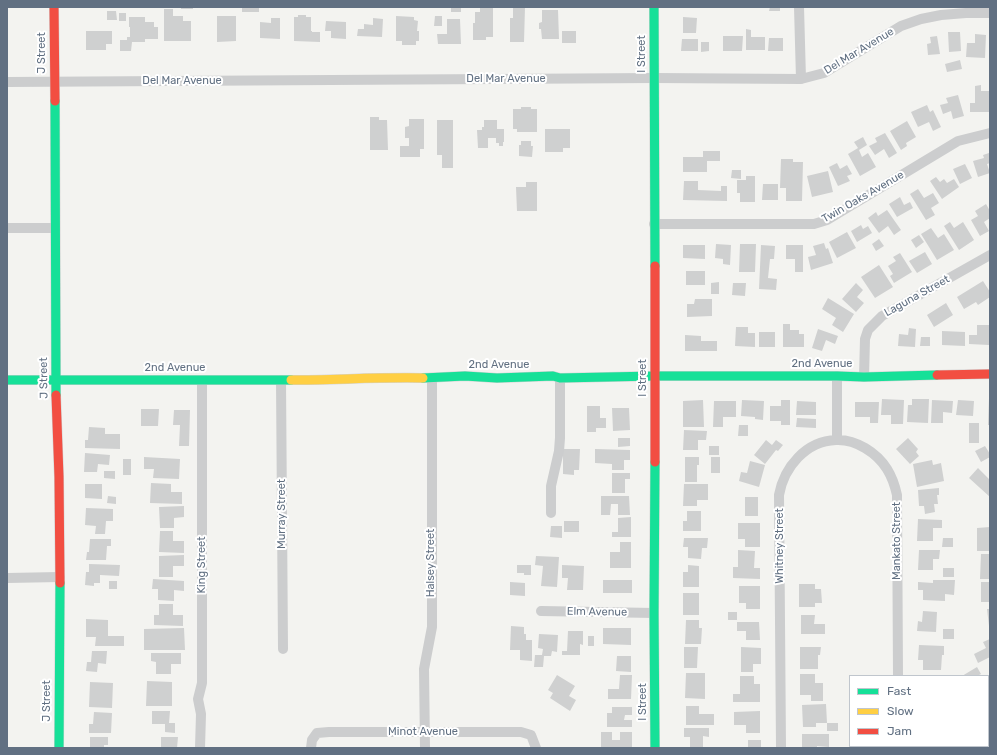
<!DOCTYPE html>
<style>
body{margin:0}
#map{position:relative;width:997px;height:755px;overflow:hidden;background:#f3f3f0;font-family:Rubik,sans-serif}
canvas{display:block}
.frame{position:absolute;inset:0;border:8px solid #617082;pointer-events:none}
.legend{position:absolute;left:849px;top:675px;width:140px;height:72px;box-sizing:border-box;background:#fff;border:1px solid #c0c6cd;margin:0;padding:5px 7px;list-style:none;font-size:12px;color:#617082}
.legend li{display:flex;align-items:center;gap:8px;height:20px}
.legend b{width:20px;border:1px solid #c0c6cd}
</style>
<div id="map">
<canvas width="997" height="755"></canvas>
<div class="frame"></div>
<ul class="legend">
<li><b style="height:5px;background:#16e098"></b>Fast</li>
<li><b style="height:5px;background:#ffcf43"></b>Slow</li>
<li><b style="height:5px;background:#f24e42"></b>Jam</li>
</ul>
</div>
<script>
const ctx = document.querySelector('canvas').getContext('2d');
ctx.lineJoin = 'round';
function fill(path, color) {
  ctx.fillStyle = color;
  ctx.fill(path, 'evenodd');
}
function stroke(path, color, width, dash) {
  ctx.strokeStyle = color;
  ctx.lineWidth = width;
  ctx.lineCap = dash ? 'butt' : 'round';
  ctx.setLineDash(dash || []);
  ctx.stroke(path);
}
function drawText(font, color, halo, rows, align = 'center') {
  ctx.font = font + ' Rubik,sans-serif';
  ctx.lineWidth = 4;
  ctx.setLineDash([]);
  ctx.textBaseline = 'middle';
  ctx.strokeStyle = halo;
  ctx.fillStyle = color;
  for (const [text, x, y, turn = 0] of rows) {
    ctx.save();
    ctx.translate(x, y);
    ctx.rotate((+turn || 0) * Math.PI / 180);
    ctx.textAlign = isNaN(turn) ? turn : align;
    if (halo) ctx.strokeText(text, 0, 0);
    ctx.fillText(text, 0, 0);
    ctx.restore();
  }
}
const building = new Path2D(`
 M181,7H193V9H181Z
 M242,7H259V12H242Z
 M451,7H461V12H451Z
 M480,7H493V37H486V40H473V23H475V12H480Z
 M513,7H525L524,42H510V18H513Z
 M770,7H780V11H769Z
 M164,9H173V16H183V21H191V41H164Z
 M542,10H558L559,39H542L541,29H539V23L542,22Z
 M107,11H116L117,20H107Z
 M119,13H126V21H119Z
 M298,15H306V17H311V31H312V32H320V42L294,41V17H298Z
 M217,16H236V41L217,42Z
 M396,16L414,17V20L418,21L417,31H419V41H416V45H402V41H396Z
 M435,16H442V26H434Z
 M129,17H145V22H154V27H158V39H145V42H132L131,51H120V40H127V37H130V27H129Z
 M683,17L697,18L696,33H683Z
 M271,18H280V39L260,38V22L271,23Z
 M373,18L383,19L382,37L357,36L358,29H364V24L373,25Z
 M447,19H460L461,44H438L437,34H447Z
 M326,21L346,22V39L331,38V31H325Z
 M746,29L751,30V37H765V50H746Z
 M86,31H112V44H106V50H86Z
 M562,31H576V43H562Z
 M948,32H960L961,51L949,52Z
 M975,34L986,35L985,58L966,57L967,43H975Z
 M723,36H743L742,51H723Z
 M937,36L940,54L928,55L927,44L931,43L930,37Z
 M769,38H783V51H768Z
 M682,39H698V51H681Z
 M701,42H709V51L701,52Z
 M960,60L962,69L947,72L945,64Z
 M981,85V91H989V112H970V103H975V86Z
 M958,95L964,116L953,119L951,111L943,114L940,105L948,103L946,98Z
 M927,105L930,112L933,110L941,127L933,131L929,122L918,127L911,112Z
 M521,107H531V109H537V132H517V129H513V109H521Z
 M370,117H379V120H387L388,150H370Z
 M409,119H424V149H420V157H400V146H409V138H405V127L409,126Z
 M437,120H453V168H442V155H437Z
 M484,120H497V129H504V142H503V146H499V143H496V138H488V148H478L477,130H482V127H484Z
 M907,121L916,137L906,143L907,146L901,150L890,131Z
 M545,129H570V148H563V152H545Z
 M885,133L897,153L889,158L884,149L875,155L869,146L877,142L875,138Z
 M863,137L867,145L859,150L862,157L868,153L876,167L860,176L848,154L858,148L854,142Z
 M521,141H531V146H533L532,157L519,156V145H521Z
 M703,151H720V161H707V172H683V157H703Z
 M989,153L990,163L987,164L990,173L978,177L973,161L984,158L983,155Z
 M781,159H793V162H803L802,201H786V188H780Z
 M837,163L840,169L847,165L852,174L847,176L850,181L838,186L829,167Z
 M965,164L972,178L960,184L953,169Z
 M732,170H741V179L731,178Z
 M828,171L833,192L812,197L807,176Z
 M746,176H755V202H740V193H737V180H746Z
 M936,177L940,182L944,179L947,183L954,179L959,187L942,199L930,181Z
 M684,181H698V190L721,191V186H727V201L683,200Z
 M526,182H537V211H517L516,187H526Z
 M763,184H778V200H762Z
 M918,189L924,198L933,193L939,203L931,208L935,215L926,220L910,194Z
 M900,197L904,205L910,202L913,208L897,217L889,204Z
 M986,204L990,211V218L984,222L989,231L980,236L971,220L978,216L975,211Z
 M887,210L901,230L894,235L888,226L879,233L868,218L876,212L878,216Z
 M950,222L954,228L963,222L974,240L959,250L944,226Z
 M861,225L863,229L868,226L872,233L857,242L851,231Z
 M931,228L938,238L944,234L954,250L937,260L921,234Z
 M847,232L856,248L837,258L829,242Z
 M919,235L924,242L916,248L911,240Z
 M879,239L884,246L876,251L872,244Z
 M824,243L826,249L828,248L833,263L811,270L808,257L816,255L813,246Z
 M716,244L731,245L730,265L723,264V259L715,258Z
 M740,244H756L755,272H739Z
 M683,245H705V259L683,258Z
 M761,245L775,246L774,259H770L768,278L777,279L776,290L759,289Z
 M786,245H803V272H795V259H786Z
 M925,252L932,264L917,273L909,261Z
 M900,253L912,272L894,283L890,276L893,274L888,266L896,261L893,257Z
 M879,265L893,287L875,298L861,277Z
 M686,271H705V285H686Z
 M983,281L990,292V297L978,305L976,302L964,309L957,297Z
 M719,282V294H711V283Z
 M733,283H746L745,296L732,295Z
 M856,283L863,290L857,297L864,303L856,312L842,299Z
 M828,298L854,314L843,332L832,325L836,318L822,309Z
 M695,299H712V316L687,317V304H694Z
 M946,303L953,315L934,327L927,315Z
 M783,324H790V330H799V334H804V347H783Z
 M977,325H989V345L969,344V335H977Z
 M736,327H748V333H755V347L735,346Z
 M909,328L916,329L915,347L898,346L899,334L908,335Z
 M818,329L838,336L835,344L826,340L822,351L812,348Z
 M942,331L965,332V346L942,345Z
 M759,332H775V347H759Z
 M685,335L701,336V341H717V351H685Z
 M921,337H930V346H920Z
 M989,398H990V425H988Z
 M882,399L904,400L903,424H891V415H881Z
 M912,399H929L928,423L907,422L908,405H912Z
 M703,400L704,427H683V401Z
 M742,400L764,401L763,420L755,419V417L741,416Z
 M781,400H790V425H781V421H770V406H781Z
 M932,400L953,401L952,413L943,412V423H931Z
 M958,400L974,401L973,416L956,415Z
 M714,401H736V417H723V427H713Z
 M797,401L816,402V415H796Z
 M855,402H879L878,423H870V417H855Z
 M587,406H600V418H606V428H596V432H587Z
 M612,408H629L630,430L613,431Z
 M141,409H159L158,426H141Z
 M174,410H190L189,446H179L180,425H173Z
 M797,418L816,419V428L796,427Z
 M969,423H979V443H969Z
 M739,425H748V436H738Z
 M89,427L105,428V434H120V449L85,448V440H88Z
 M684,430L707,431L706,440H698V450H683Z
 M618,438H630V446L618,447Z
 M908,438L918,449L916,452L919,456L910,464L896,449Z
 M766,440L772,445L776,440L783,445L778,451L776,450L765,464L754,455Z
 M709,446H719V455H709Z
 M985,446L990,454V457L981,462L975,451Z
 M563,449H580L579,470H574V475L563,474Z
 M595,449L630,450V460H624V470H612V464L595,463Z
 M85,453L110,455L109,465L98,464L97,472H84Z
 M144,457L180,459L179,479L153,478L154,469H144Z
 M685,457H699V465H697V482H685Z
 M711,457H720V473H711Z
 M123,459H131V475H123Z
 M932,460L933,465L941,463L944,481L917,487L913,464Z
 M750,461L765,465L759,487L739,481L741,472L747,473Z
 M978,468L990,480V497L969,478Z
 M104,471H115V479L104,478Z
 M612,473H630V479H625V493H612Z
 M151,483L171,484V492H182V504L150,503Z
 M85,484H102V499L85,498Z
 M684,484H708V500H697V506H683Z
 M939,488V495H937L938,504H934L935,512L925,514L924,506H919L918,490Z
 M108,496L116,497V504L107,503Z
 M601,496H629L630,515H618V504H611L610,515H601Z
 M745,497H758V516H745Z
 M184,506V517L174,518V528H160L159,507Z
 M86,508L113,509V521H106L105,534H95L96,526L85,525Z
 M687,511H701V531H683V521H687Z
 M631,517V537H612V532H618V518Z
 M918,519L942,520V528H933V541H917Z
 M564,521H579V532H564Z
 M738,523H760V547H745V539H738Z
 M551,526H562V538L550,537Z
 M990,527V551H977V528Z
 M160,531H173V541H184V553L159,552Z
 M684,538H708L707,548H702L701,559L688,558V547H683Z
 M943,538H953V547H942Z
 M90,539H111V546H107L106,560H86L87,552H89Z
 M620,542H631V568H610V552H620Z
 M738,550L755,551L754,568H760V579L733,578V567H738Z
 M919,550H940L939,559H933V570H918Z
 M981,554H990V579H980Z
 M184,555V566H173V577H159V556Z
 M536,556L559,557L557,587L541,586L543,566L535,565Z
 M89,564L120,565L119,576L100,575V583H94V586L85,585L86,572H89Z
 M517,565H531V575H524V573H517Z
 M562,565L584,566L583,590H567L568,578H562Z
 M688,565L699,566V587H683V572H688Z
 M943,568H954V577H943Z
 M153,579L184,581V591L174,590V601L158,600V589H152Z
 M603,580H632V593H603Z
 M933,580H955L954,595L945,594V601L923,600V590H918V582L933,583Z
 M109,581H117V589H109Z
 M510,582L525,583V596L510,595Z
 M981,582H990V602H981Z
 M799,584H815V589H821L822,603H815V607H799Z
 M739,586H760V609H746V603H739Z
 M683,593H699V615H683Z
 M159,604H173V615H183V626L154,625V615H159Z
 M987,609H990V626H989Z
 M923,611L937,612L936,632L917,631L918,621L922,622Z
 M728,612H737V620H728Z
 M801,615H815L814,624H825V634H801Z
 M86,619L108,620V636H124V646H95L96,637H86Z
 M686,620H699V628H702L701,644H685Z
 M737,622H759L760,640H746V631H737Z
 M511,626L524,627V634H526V640H532V661L520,660V650H510Z
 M184,628L185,650H144V629Z
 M603,628H631V645L603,644Z
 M943,629H954V639H943Z
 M568,631H583V645L580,644V655H562V651H567Z
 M539,634L558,635L557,652L552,651L551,656H544L543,667H534L535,655H542L543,649L538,648Z
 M588,636H594V646H588Z
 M990,639V657L978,663L974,654L986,648L983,642Z
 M919,645L944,646V655H942L941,670H923V660H918Z
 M684,647H698L697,668H684Z
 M741,647L761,648V664H753V672H741Z
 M800,647H821L820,655H818V669H800Z
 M92,651H107L106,664L98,663L97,672L86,671L87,662H91Z
 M151,653H181V664H171V674H156V662L151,661Z
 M617,656H631V672L616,671Z
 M977,667L981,674L977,676H962Z
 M686,673H705V699L685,698Z
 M800,674H815V683H823V701H811V695H800Z
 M557,675L575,686L569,696L576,700L570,711L550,698L553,693L548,690Z
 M620,675H632L631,699H608V689H619Z
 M740,676H754V684H760V702H733V694H740Z
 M147,681L172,682V706H146Z
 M90,682L113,683L112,708L89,707Z
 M826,704L827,723H816V727H803L802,705Z
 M686,706H699V714H714V725H686Z
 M612,707H632V715H625L624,720H632V727H607V713H612Z
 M152,711H170L169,723H175V733L165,732V724H152Z
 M760,711V733H746V725H734V712Z
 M94,712L112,713L111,733H89V724H93Z
 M827,723H838V731H827Z
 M684,728H709V737L703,736V748H690V737H684Z
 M601,732H612V740H620V732H632V748H601Z
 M802,734H829V747L817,746V748H802Z
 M990,735V748H980V746H988V736Z
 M90,737H108V745H104V748H90Z
 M161,737H178L177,748H161Z
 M748,740H761V748H748Z
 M922,746H935V748H922Z`);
const street = new Path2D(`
 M799,7L801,79
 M7,82L655,78L801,79L824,73L901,26L921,19L941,15L966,13H990
 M654,224H814L827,220L958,141L990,133
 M7,228H55
 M864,377L865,339L868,330L882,316L990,255
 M281,380L283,649
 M837,440V376
 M551,513V486L559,451L560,438V378
 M7,578L60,577
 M541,611L654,613
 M898,746V748
 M200,748L201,714L198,699L202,683V381
 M311,748L312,740L317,733L329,732H521L531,735L536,748
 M425,748L424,669L432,627V378
 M781,748L779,495C784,467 806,441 836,440C856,439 877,453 887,469C892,477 895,486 897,495L898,676`);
const fast = new Path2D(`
 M654,7L655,266
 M55,101L56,395
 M423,378L465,376L497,378L553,376L560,378L655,376H837L864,377L937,375
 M7,380H291
 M655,462L654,613L655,748
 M59,748L60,583`);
const slow = new Path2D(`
 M291,380C335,380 379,377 423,378`);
const jam = new Path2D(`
 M54,7L55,101
 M937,375L990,374
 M56,395L59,477L60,583
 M655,462V266`);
const streetNames = [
 ["Del Mar Avenue",859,51,-31],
 ["J Street",42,53,-90],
 ["I Street",642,54,-90],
 ["Del Mar Avenue",506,79],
 ["Del Mar Avenue",182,81],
 ["Twin Oaks Avenue",863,197,-30],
 ["Laguna Street",917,296,-29],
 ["2nd Avenue",822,364],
 ["2nd Avenue",499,365],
 ["2nd Avenue",175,368],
 ["J Street",44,378,-91],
 ["I Street",643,378,-90],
 ["Murray Street",282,514,-90],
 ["Mankato Street",897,541,-90],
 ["Whitney Street",780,546,-90],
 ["Halsey Street",431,563,-90],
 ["King Street",202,565,-90],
 ["Elm Avenue",597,612,1],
 ["J Street",47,701,-90],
 ["I Street",643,702,-90],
 ["Minot Avenue",423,732]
];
fill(building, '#cfd0d0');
stroke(fast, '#d1d1d1', 10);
stroke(slow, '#d1d1d1', 10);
stroke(jam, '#d1d1d1', 10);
stroke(street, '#cccdce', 10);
stroke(fast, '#16e098', 9);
stroke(slow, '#ffcf43', 9);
stroke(jam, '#f24e42', 9);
drawText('11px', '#617082', '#fff', streetNames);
</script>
